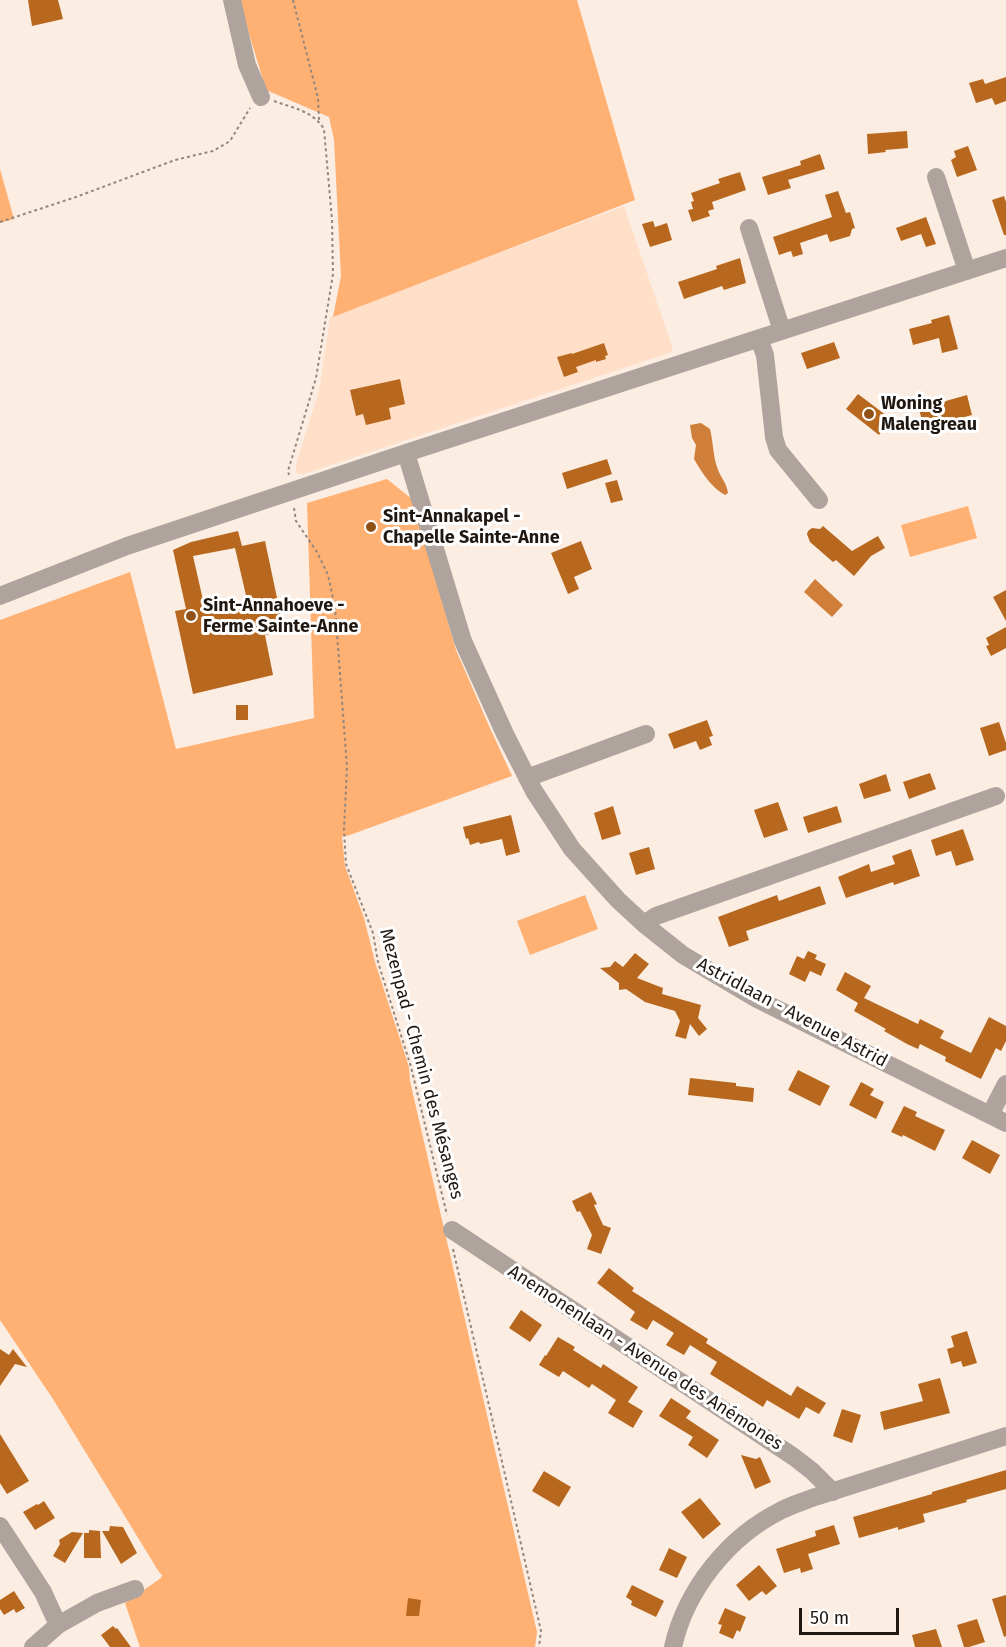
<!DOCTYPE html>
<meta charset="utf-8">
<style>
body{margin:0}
#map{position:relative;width:1006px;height:1647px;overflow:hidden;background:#fcede2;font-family:"Fira Sans",sans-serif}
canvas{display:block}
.scale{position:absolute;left:799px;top:1608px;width:100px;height:27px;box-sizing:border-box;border:3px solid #201711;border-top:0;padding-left:8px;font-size:18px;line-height:21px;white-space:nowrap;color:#201711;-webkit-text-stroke:4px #fff;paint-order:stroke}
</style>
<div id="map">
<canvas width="1006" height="1647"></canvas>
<div class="scale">50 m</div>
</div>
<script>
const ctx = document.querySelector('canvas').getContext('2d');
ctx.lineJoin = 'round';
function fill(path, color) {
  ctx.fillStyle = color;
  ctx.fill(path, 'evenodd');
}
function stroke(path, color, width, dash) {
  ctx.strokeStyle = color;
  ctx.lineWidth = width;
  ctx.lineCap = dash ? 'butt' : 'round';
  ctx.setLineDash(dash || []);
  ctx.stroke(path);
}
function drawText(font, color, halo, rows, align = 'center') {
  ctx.font = font + ' "Fira Sans",sans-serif';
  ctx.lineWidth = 6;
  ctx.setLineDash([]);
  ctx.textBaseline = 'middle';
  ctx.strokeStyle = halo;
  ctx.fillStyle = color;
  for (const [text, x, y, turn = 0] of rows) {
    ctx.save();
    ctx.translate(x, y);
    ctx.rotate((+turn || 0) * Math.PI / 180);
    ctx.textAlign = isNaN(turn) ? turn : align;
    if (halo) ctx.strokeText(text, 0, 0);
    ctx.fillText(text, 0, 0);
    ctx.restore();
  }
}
const built = new Path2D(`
 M624,206L672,346V352L304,474H298L296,472V464L319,391L330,317Z`);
const green = new Path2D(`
 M239,0H577L635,200L333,317L341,276L334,140L329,117L266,90Z
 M0,169L14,219L0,223Z
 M387,479L413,500L456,650L489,726L512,776L347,836H342L345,866L364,918L375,962L409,1067L410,1081L537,1632L535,1647H140L125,1603L161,1578L162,1575L159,1572L53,1399L0,1320V620L130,572L176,749L314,718L307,503Z
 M968,506L977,538L910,557L901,525Z
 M585,895L598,929L530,955L517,921Z`);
const water = new Path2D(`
 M701,423L710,429C713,441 713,455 717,467C720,477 727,483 728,493L725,495C712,488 702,473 694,459L696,445L692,438L690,425Z
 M815,579L843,605L832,617L804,592Z`);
const building = new Path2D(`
 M28,0H58L63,19L32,26Z
 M1006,77V101L995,105L992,98L976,103L969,83L983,79L985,84Z
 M907,131L908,148L885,150L886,152L868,154L867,134Z
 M968,146L977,170L957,177L951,160L956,157L954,151Z
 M820,154L825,169L788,180L791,188L768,195L762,177L801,165L800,161Z
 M740,172L746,190L712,202L714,209L708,211L710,216L692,222L688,210L693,209L691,202L694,201L691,193L720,183L718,179Z
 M838,191L846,213L850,212L855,228L852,229L850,236L830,242L827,234L800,243L803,254L793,257L791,251L779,255L773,237L832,217L825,195Z
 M1004,196L1006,202V235H1004L992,200Z
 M926,217L936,244L926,247L921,234L901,241L896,228Z
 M653,221L655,227L667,223L672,240L650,247L642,224Z
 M740,258L746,283L724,290L722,286L684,299L678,282L717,269L716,266Z
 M949,315L958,349L942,353L939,338L913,345L909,329L932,323L931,320Z
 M834,342L840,358L807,369L801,353Z
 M604,343L608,355L605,356L606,359L596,362V360L576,367L578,372L564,377L557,357L572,353V354Z
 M400,379L405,404L389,408L391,419L366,425L363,414L356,416L350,390Z
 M858,394L891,419L879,435L846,409Z
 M967,395L972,415L938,424L936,417L922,420L918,406L934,402L935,404Z
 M607,459L612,474L567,489L562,473Z
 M617,480L623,500L611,503L605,483Z
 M823,526L852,551L878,536L885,548L871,556L854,576L836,560L833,562L810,542L807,534L808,531L812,528L820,529Z
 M238,531L242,546L265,541L284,631L265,635L273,675L193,694L175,611L186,609L173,550L191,542ZM235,548L248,604L206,613L193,556Z
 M581,541L592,569L574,577L579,589L568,594L551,553Z
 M1006,590V621L993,597Z
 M1006,627V648L991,656L986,646L989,645L986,638Z
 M236,705H248V720H236Z
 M707,720L713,736L709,737L712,745L700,750L696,741L674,749L668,734Z
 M999,722L1006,743V750L989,756L980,728Z
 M930,773L936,789L909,799L903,782Z
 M886,774L891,791L864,799L859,784Z
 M778,802L788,830L764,838L754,810Z
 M613,806L621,834L602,840L594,813Z
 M837,806L842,822L808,833L803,817Z
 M511,815L520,852L506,856L502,839L480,844L479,842L470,845L468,838L466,839L463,827Z
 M963,829L974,860L956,866L951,851L936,856L931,840Z
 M649,847L655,869L636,875L629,853Z
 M911,849L920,876L894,885L893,882L846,898L838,877L869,864L871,872L895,864L892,856Z
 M820,886L826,904L746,931L749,940L729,947L718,917L777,895L779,901Z
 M808,951L817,955L815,959L826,964L821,976L810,971L805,982L789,974L797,956L804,959Z
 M635,953L649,964L637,978L663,988L662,994L701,1005L698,1018L707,1029L699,1036L690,1024L686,1039L675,1036L680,1021L675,1011L645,1002L626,989L619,990V983L600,968L610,967L615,961L623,967Z
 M845,972L871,986L864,998L918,1024L920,1019L944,1031L940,1038L971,1053L989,1017L1006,1026V1041L1001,1051L996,1048L981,1079L945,1061L946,1057L920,1044L918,1049L907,1044L884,1031L886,1029L854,1011L858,1003L836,990Z
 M798,1070L830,1086L820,1106L788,1090Z
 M690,1078L736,1083V1086L754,1088L753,1102L688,1095Z
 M861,1082L874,1089L870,1095L884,1102L876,1119L849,1105Z
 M904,1106L917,1112L915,1116L945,1130L935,1151L903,1135L902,1137L891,1132Z
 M972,1140L1000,1155L990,1174L962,1158Z
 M591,1192L597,1204L594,1205L603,1225L611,1228L601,1254L587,1249L592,1235L580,1211L577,1212L572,1201Z
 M609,1268L634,1288L632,1291L708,1339L706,1343L757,1375L791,1396L797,1386L826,1403L819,1414L806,1407L799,1419L767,1400L763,1407L710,1374L717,1362L690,1345L684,1355L666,1345L674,1333L653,1320L647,1330L630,1320L635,1312L597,1283Z
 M521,1310L542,1325L530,1342L509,1328Z
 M967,1331L977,1363L963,1367L961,1361L951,1364L947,1349L954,1347L951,1336Z
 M558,1337L575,1347L573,1350L601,1368L603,1364L638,1387L628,1402L643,1411L633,1428L608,1413L616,1400L592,1384L589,1388L563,1371L559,1377L539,1365L545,1355L546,1356Z
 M0,1349L9,1355L13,1349L27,1367L15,1364L0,1386Z
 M940,1378L950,1413L884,1430L880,1412L923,1401L918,1384Z
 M671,1398L691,1411L686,1418L719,1440L707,1458L688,1445L693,1437L659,1416Z
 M842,1409L861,1415L852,1443L833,1436Z
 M0,1434L29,1481L7,1494L0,1483Z
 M741,1455L756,1459L760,1457L771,1482L755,1489Z
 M1006,1470V1489L966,1500L967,1502L923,1514L925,1522L898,1530V1527L859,1538L853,1517L932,1494V1492Z
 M544,1471L571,1487L559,1507L532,1491Z
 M700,1498L721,1524L703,1539L681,1512Z
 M44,1501L55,1518L35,1530L23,1512L37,1504L38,1505Z
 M834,1525L840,1544L808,1554L813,1569L801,1573L800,1568L784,1573L776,1549L816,1536L815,1531Z
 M110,1526L123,1527L137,1553L121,1564L102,1531H109Z
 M89,1530L100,1531L101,1558H84V1533H89Z
 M72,1532L83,1533L65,1563L53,1556L60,1544L59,1540Z
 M669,1548L687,1557L677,1578L659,1570Z
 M759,1565L777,1586L766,1595L762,1591L749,1601L736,1585Z
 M632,1585L664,1601L656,1617L631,1605L632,1601L626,1597Z
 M14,1591L25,1608L16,1613L14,1609L4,1615L0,1609V1600Z
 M1006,1595V1636L1004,1637L992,1599Z
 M408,1598L421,1600L419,1616H406Z
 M725,1608L746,1617L740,1632L737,1630L733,1639L719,1633L722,1625L718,1624Z
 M977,1619L985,1642L969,1647H964L957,1625Z
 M113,1626L116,1629L117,1628L131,1647H110L101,1635Z
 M936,1629L942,1647H915L912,1635Z`);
const path = new Path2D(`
 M293,0L318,98L319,120
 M274,101C293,108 313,111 324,129L332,220L333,274L316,378L288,471L289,475
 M0,222L76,197L175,160L213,151L230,141L250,108
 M294,508L296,521L317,552L328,575L335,607L347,767L344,830L346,864L373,933L378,962L411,1067L447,1215
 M453,1249L541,1631L539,1647`);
const minor = new Path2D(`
 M232,0L247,65L261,97
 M936,177L967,271
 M749,228L782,331
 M759,339L765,355L774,437L778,450L819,500
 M406,453L463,641L505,734L534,791L572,849L618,900L644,924L683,955L757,999L1006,1123
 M0,596L127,546L406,453L1006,258
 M527,778L646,734
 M644,924L656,916L996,796
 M990,1115L1006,1084
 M452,1230L794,1457L812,1471L833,1492
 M0,1526L43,1592L58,1625
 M33,1647L58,1625L97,1603L135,1589
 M673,1647C686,1589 729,1536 782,1510C792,1505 802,1502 812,1498L1006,1436`);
const markers = [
 [869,414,6,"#8f5116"],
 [371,527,6,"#8f5116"],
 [191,616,6,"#8f5116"]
];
const poiNames = [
 ["Woning",881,404],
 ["Malengreau",881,425],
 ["Sint-Annakapel -",383,517],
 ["Chapelle Sainte-Anne",383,538],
 ["Sint-Annahoeve -",203,606],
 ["Ferme Sainte-Anne",203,627]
];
const streetNames = [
 ["Astridlaan - Avenue Astrid",792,1013,28],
 ["Mezenpad - Chemin des Mésanges",421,1064,75],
 ["Anemonenlaan - Avenue des Anémones",645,1358,33]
];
fill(built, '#ffdfc8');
fill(green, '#ffb073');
fill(water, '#cf7f3a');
fill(building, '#b7681e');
stroke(path, '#93877e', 2, [3, 3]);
stroke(minor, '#afa49d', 18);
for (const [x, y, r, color] of markers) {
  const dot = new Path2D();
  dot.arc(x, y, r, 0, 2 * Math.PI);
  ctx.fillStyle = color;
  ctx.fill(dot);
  stroke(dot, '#fff', 2);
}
drawText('bold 18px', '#201711', '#fff', poiNames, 'left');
drawText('18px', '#201711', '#fff', streetNames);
</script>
